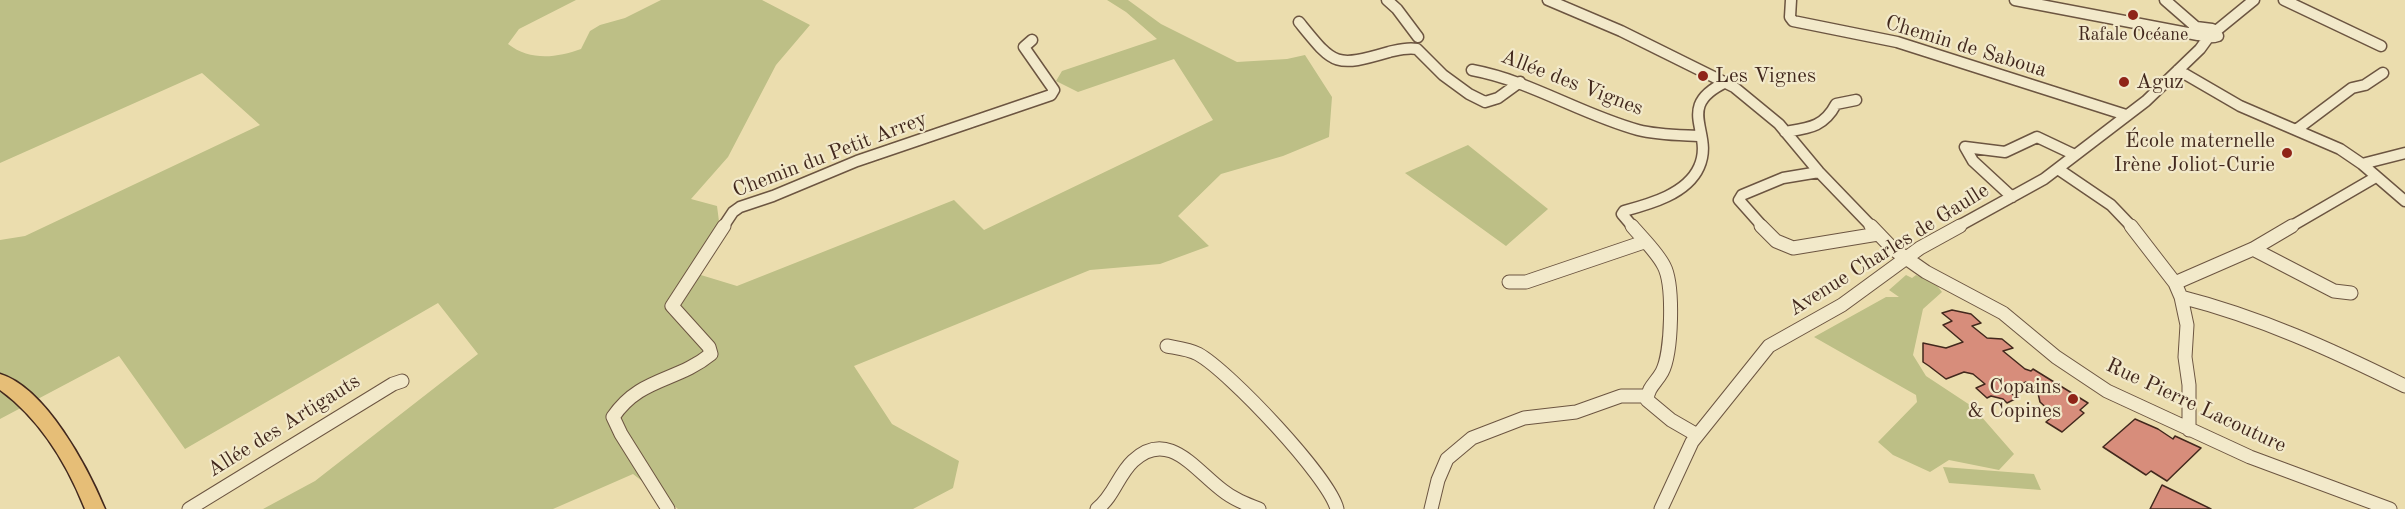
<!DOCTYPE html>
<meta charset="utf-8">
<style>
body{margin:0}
canvas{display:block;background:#ebddae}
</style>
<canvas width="2405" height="509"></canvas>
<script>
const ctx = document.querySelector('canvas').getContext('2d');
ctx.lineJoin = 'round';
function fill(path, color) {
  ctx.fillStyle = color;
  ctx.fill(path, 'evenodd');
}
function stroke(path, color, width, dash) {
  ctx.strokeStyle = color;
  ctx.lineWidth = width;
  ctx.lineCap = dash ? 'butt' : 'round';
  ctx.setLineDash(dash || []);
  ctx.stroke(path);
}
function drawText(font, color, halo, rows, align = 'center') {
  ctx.font = font + ' "Old Standard TT",serif';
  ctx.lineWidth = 4.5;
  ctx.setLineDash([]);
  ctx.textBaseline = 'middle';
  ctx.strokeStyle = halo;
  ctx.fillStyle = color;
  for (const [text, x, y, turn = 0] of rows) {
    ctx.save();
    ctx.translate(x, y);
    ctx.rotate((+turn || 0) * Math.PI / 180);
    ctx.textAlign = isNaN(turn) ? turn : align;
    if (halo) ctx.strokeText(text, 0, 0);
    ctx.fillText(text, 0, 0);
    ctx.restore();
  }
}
const green = new Path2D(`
 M0,0H576L519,29L508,44C530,61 556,58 581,49L590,31L600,25L625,18L661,0H762L810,25L776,65L728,157L691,199L717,206L720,229L691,272L737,286L954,200L984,230L1213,120L1174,59L1078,92L1056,81L1062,71L1157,39L1126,12L1107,0H1128L1161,24L1237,62L1287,59L1305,55L1332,97L1329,137L1283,156L1221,174L1178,216L1209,246L1160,264L1090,270L854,366L892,424L959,461L953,488L913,509H678L633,474L553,509H263L315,481L478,354L438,303L185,449L119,356L0,419V240L25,236L260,125L202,73L0,163Z
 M1468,145L1548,209L1506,246L1405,173Z
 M1906,275L1912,278L1916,275L1935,283L1942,292L1923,309L1913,355L1926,376L1973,407L2014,454L1999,470L1949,460L1930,472L1893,455L1878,442L1917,402L1916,395L1814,337L1886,297H1899L1889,290Z
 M1943,467L2034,474L2041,490L1949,483Z`);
const building = new Path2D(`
 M1952,310L1971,314L1981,323L1972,326L1987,338L2002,339L2013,348L2003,351L2025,369L2031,371L2033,369L2088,403L2080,410L2084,413L2062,432L2046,422L2054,415L2040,402L2037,389L2026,382L2007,390L2017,398L2007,403L2003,399L1991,396L1987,398L1976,388L1985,384L1973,374L1964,372L1946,379L1929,366L1923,362V343L1946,348L1963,342L1943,325L1952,321L1942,313Z
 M2135,419L2158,429L2173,439L2175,436L2201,448L2167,481L2151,471L2146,475L2103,447Z
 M2162,485L2211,509H2150Z`);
const minorFar1 = new Path2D(`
 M1387,0L1397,9L1418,37
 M1548,0L1621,31L1734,87L1779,124L1819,172L1872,227
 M1791,0L1790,17L1793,21L1897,42L2126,115
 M2015,0L2198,35
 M2165,0L2196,27
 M2284,0L2381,46
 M1299,22C1334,65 1334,68 1389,52C1398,50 1407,47 1417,49L1443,75L1469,94L1485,102L1498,98L1520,82
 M2196,27L2212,29L2218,36C2210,39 2203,37 2195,33L2194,28Z
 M2216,31L2254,0
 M1472,70C1531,81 1580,114 1638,130C1657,135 1678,135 1698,136
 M2178,70L2240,106L2340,149L2362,164L2405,201
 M2296,130L2352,88L2365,85L2383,73
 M1785,132C1809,128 1824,127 1836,104L1856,100
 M1965,147L2005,152L2037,137L2075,155
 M1965,147L1973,161L2012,197
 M2362,164L2405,153
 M2058,169L2111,205L2132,227
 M723,227L733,212L740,207L773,196L857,161L1051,95L1054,90L1024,47L1032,40
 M1633,227L1622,214L1624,211C1650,204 1687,194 1699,167C1715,132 1673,107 1726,82
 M1763,227L1739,200L1742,195L1783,178L1819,172
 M1957,227L2044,179L2146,101L2200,49L2208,38
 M2290,227L2376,177`);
const minor = new Path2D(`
 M1632,226C1642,238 1657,252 1664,266C1674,285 1672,353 1662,372C1656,383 1648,387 1647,400L1671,420L1697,435
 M1761,226L1776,241L1793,248L1878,234
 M1871,226L1893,249L1926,272L2003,313L2056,357L2107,391L2250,457L2390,509
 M2131,226L2175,283L2181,297L2187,325L2185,357L2189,385V430
 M2253,249L2334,291L2351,293
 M1509,282H1526L1644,242
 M2175,283L2253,249L2292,226
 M2181,297C2260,317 2332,350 2405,386
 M1167,346C1178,348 1189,349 1198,354C1229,371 1329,477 1337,509
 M189,509L393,384L402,381
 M668,509L621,434L613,417C640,377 677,382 711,354L709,347L672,306L724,226
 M1097,509C1114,496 1118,475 1133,461C1168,428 1195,470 1222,490C1233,499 1246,504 1259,509
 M1431,509L1438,480L1447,459L1472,438L1524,418L1576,412L1621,396H1646
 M1661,509L1692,442L1769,346L1842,305L1920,248L1960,226`);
const major = new Path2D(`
 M0,374C46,388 88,468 105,509H85C67,464 40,419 0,390Z`);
const markers = [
 [2133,15,6,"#8f2418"],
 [1703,76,6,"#8f2418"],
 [2124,82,6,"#8f2418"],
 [2287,153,6,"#8f2418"],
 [2073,399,6,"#8f2418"]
];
const farPoinames = [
 ["Rafale Océane",2133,35]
];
const streetNames = [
 ["Chemin de Saboua",1966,47,17],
 ["Allée des Vignes",1572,83,21],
 ["Chemin du Petit Arrey",830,155,-21],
 ["Avenue Charles de Gaulle",1889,250,-32],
 ["Rue Pierre Lacouture",2196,406,25],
 ["Allée des Artigauts",284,426,-32]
];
const poiNames = [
 ["Les Vignes",1715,76],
 ["Aguz",2136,82],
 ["École maternelle",2275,141,"right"],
 ["Irène Joliot-Curie",2275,165,"right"],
 ["Copains",2061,387,"right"],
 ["& Copines",2061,411,"right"]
];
fill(green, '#bdbf86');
fill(building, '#d78d7b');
stroke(building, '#42281d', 1.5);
stroke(minorFar1, '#6c5541', 13);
stroke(minor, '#6c5541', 15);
stroke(major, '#42281d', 3);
stroke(minorFar1, '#f2e9ca', 10);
stroke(minor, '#f2e9ca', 13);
fill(major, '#e6be77');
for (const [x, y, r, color] of markers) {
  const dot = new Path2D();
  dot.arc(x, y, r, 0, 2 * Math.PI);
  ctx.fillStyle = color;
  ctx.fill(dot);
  stroke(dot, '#f2e9ca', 2);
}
drawText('18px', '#42281d', '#f2e9ca', farPoinames);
drawText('21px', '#42281d', '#f2e9ca', streetNames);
drawText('21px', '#42281d', '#f2e9ca', poiNames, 'left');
</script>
